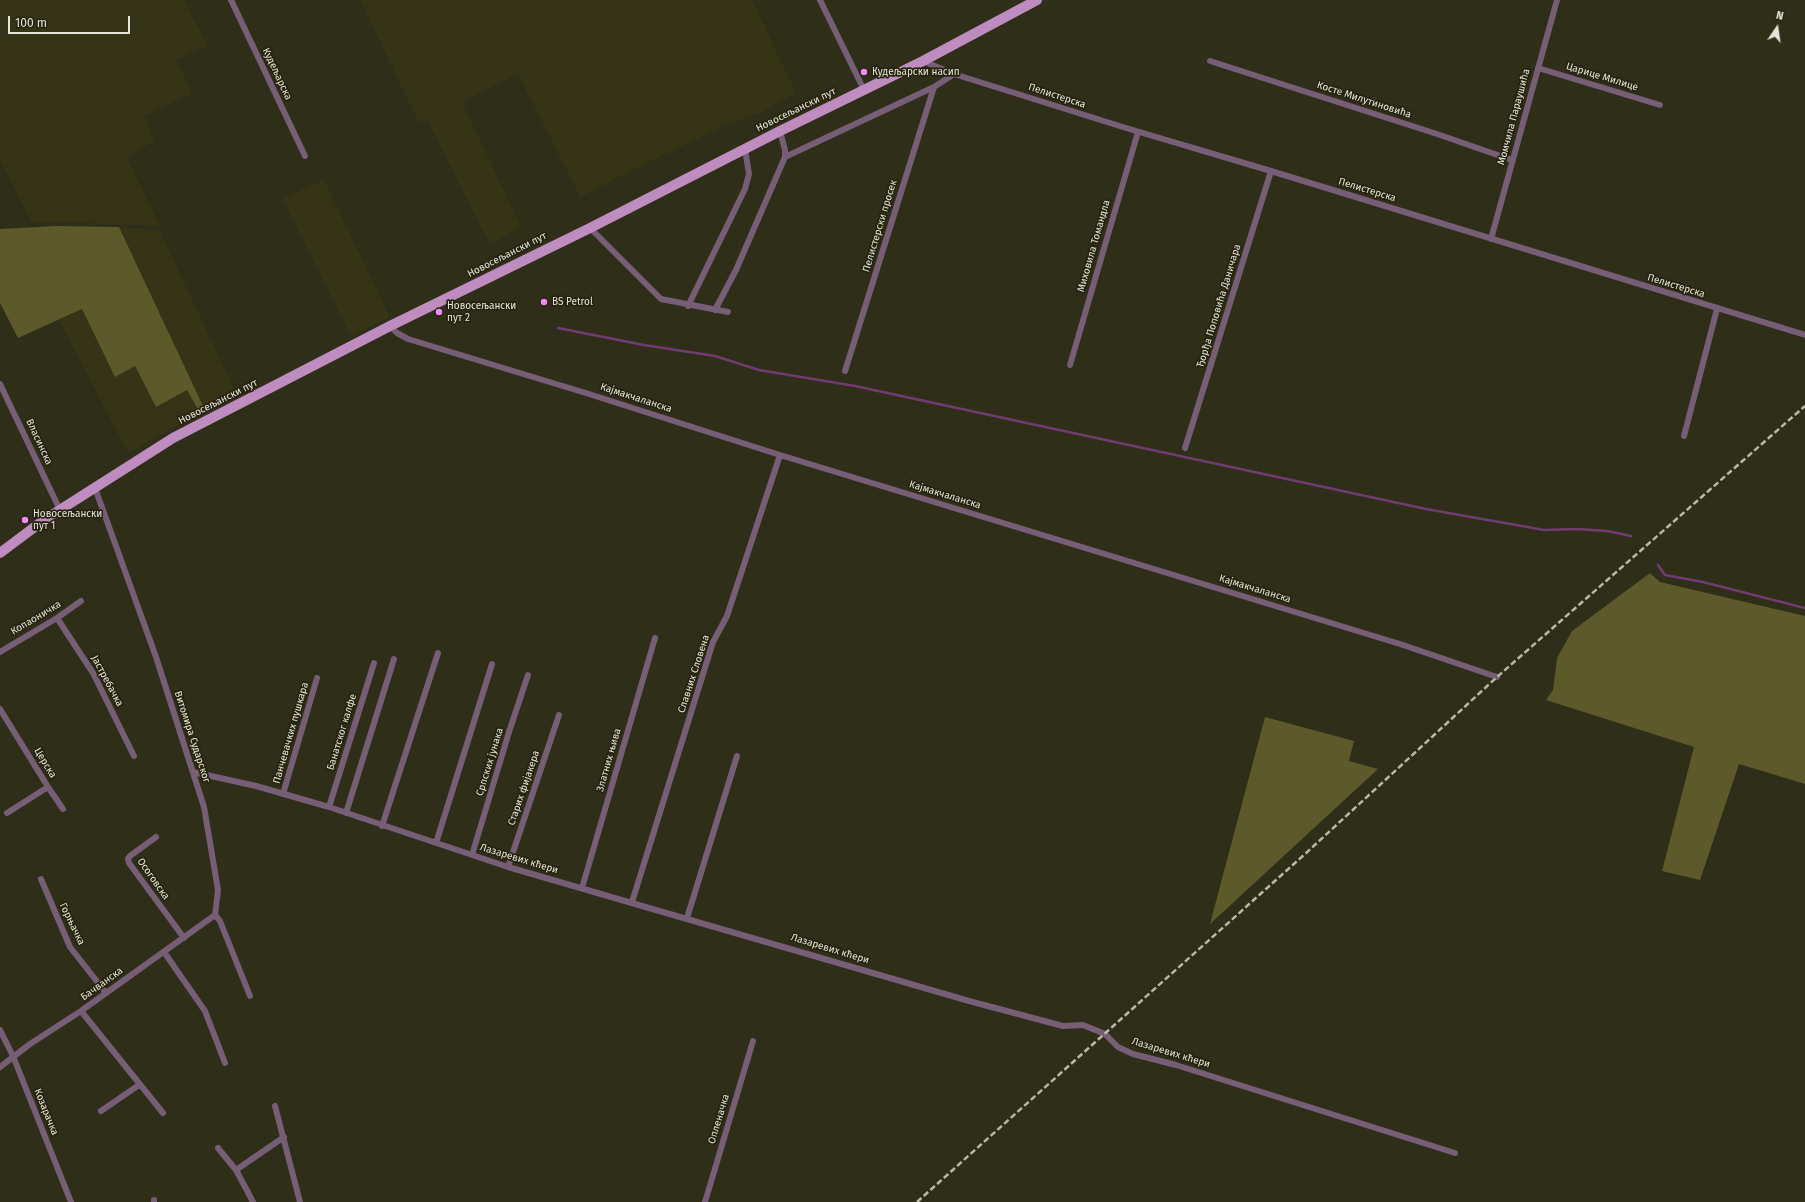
<!DOCTYPE html>
<meta charset="utf-8">
<style>
body{margin:0}
#map{position:relative;width:1805px;height:1202px;overflow:hidden;background:#2f2e19;font-family:"Fira Sans",sans-serif}
canvas{display:block}
.north{position:absolute;left:1757px;top:8px;width:40px;height:40px;-webkit-text-stroke:3px #26240f;paint-order:stroke;rotate:13deg;font-size:11px;font-weight:700;line-height:16px;text-align:center;color:#e5e5d8}
.north::after{content:'';display:block;margin:auto;width:14px;height:18px;background:#e5e5d8;clip-path:polygon(50% 0,100% 100%,50% 72%,0 100%)}
.scale{position:absolute;left:8px;top:16px;width:122px;height:18px;box-sizing:border-box;border:2px solid #e5e5d8;border-top:0;padding-left:5px;font-size:12px;line-height:14px;white-space:nowrap;color:#e5e5d8;-webkit-text-stroke:3px #26240f;paint-order:stroke}
</style>
<div id="map">
<canvas width="1805" height="1202"></canvas>
<div class="north">N</div>
<div class="scale">100 m</div>
</div>
<script>
const ctx = document.querySelector('canvas').getContext('2d');
ctx.lineJoin = 'round';
function fill(path, color) {
  ctx.fillStyle = color;
  ctx.fill(path, 'evenodd');
}
function stroke(path, color, width, dash) {
  ctx.strokeStyle = color;
  ctx.lineWidth = width;
  ctx.lineCap = dash ? 'butt' : 'round';
  ctx.setLineDash(dash || []);
  ctx.stroke(path);
}
function drawText(font, color, halo, rows, align = 'center') {
  ctx.font = font + ' "Fira Sans",sans-serif';
  ctx.lineWidth = 3.5;
  ctx.setLineDash([]);
  ctx.textBaseline = 'middle';
  ctx.strokeStyle = halo;
  ctx.fillStyle = color;
  for (const [text, x, y, turn = 0] of rows) {
    ctx.save();
    ctx.translate(x, y);
    ctx.rotate((+turn || 0) * Math.PI / 180);
    ctx.textAlign = isNaN(turn) ? turn : align;
    if (halo) ctx.strokeText(text, 0, 0);
    ctx.fillText(text, 0, 0);
    ctx.restore();
  }
}
const built = new Path2D(`
 M0,0H184L207,45L176,60L192,93L144,116L155,140L127,158L160,226L64,222L32,223L0,160Z
 M360,0H752L796,93L759,113L721,128L653,160L580,197L518,74L462,102L521,227L490,244L427,120L419,123Z
 M324,180L390,317L351,336L282,198Z
 M119,227L160,231L235,391L203,406Z
 M82,309L115,376L135,366L156,407L187,390L200,413L128,453L59,320Z`);
const green = new Path2D(`
 M56,226L119,227L203,406L200,413L187,390L156,407L135,366L115,377L82,309L18,338L0,303V229Z
 M1650,573L1660,582L1805,616V784L1739,764L1700,880L1662,871L1694,747L1546,700L1553,690L1557,658L1572,631Z
 M1265,717L1354,741L1349,761L1378,769L1210,924Z`);
const stream = new Path2D(`
 M558,328L644,345L715,356L759,370L855,386L1426,509L1544,530L1577,529L1607,531L1631,536
 M1658,565L1665,575L1703,582L1805,608`);
const street = new Path2D(`
 M231,0L305,156
 M820,0L864,90
 M923,61L954,74L1126,128L1271,171L1805,335
 M1210,61L1437,134L1512,160
 M1538,68L1660,105
 M780,131L785,150V157L934,87L954,74
 M590,228L661,299L728,312
 M1491,239L1557,0
 M688,306L745,189L749,174L745,149
 M715,310L736,270L785,157
 M390,326L397,333L408,339L589,394L780,455L1400,644L1497,677
 M1070,365L1138,132
 M845,371L934,87
 M0,384L60,510
 M1684,436L1717,309
 M1185,448L1271,171
 M95,488L156,657L204,807L218,890L215,915L220,921L250,996
 M57,618L93,673L134,756
 M0,652L57,618L81,601
 M0,709L48,787L7,813
 M193,772L256,786L329,807L508,867L969,1001L1063,1026L1083,1025L1105,1034L1118,1047L1133,1054L1176,1065L1455,1153
 M48,787L63,809
 M283,794L317,678
 M329,807L374,663
 M346,813L394,659
 M382,826L438,653
 M156,837L130,856L128,859L129,863L184,938
 M436,843L492,664
 M472,855L509,732L528,675
 M508,867L559,715
 M41,879L70,947L106,993
 M582,888L655,638
 M632,902L713,642L727,616L780,455
 M687,918L737,756
 M164,952L205,1011L225,1063
 M81,1011L163,1113
 M0,1030L13,1056L71,1202
 M0,1067L30,1044L81,1011L215,915
 M275,1106L300,1202
 M101,1111L139,1085
 M218,1148L236,1170L253,1202
 M236,1170L284,1137
 M154,1200V1202
 M705,1202L753,1041`);
const primary = new Path2D(`
 M0,553L44,520L173,438L390,326L590,228L780,131L923,61L1037,0`);
const rail = new Path2D(`
 M917,1202L1305,854L1497,677L1805,406`);
const markers = [
 [864,72,4,"#f18af4"],
 [544,302,4,"#f18af4"],
 [439,312,4,"#f18af4"],
 [25,520,4,"#f18af4"]
];
const poiNames = [
 ["Кудељарски насип",872,72],
 ["BS Petrol",552,302],
 ["Новосељански",447,306],
 ["пут 2",447,318],
 ["Новосељански",33,514],
 ["пут 1",33,526]
];
const streetNames = [
 ["Кудељарска",277,74,65],
 ["Царице Милице",1602,77,17],
 ["Пелистерска",1057,96,18],
 ["Косте Милутиновића",1364,100,18],
 ["Новосељански пут",796,110,-26],
 ["Момчила Параушића",1514,117,-75],
 ["Пелистерска",1367,190,17],
 ["Пелистерски просек",880,226,-73],
 ["Миховила Томандла",1094,246,-74],
 ["Новосељански пут",507,255,-27],
 ["Пелистерска",1676,286,17],
 ["Ђорђа Поповића Даничара",1219,306,-73],
 ["Кајмакчаланска",636,398,18],
 ["Новосељански пут",218,402,-27],
 ["Власинска",39,442,65],
 ["Кајмакчаланска",945,495,17],
 ["Кајмакчаланска",1255,589,17],
 ["Копаоничка",36,618,-31],
 ["Славних Словена",694,674,-72],
 ["Јастребачка",107,681,62],
 ["Банатског калфе",342,732,-73],
 ["Панчевачких пушкара",291,733,-74],
 ["Витомира Сударског",192,737,72],
 ["Златних њива",609,760,-74],
 ["Српских јунака",490,762,-73],
 ["Церска",45,763,59],
 ["Старих фијакера",524,788,-71],
 ["Лазаревих кћери",519,859,17],
 ["Осоговска",153,879,55],
 ["Горњачка",72,924,64],
 ["Лазаревих кћери",830,949,17],
 ["Бачванска",102,984,-36],
 ["Лазаревих кћери",1171,1053,17],
 ["Козарачка",46,1112,68],
 ["Опленачка",719,1119,-73]
];
fill(built, '#363417');
fill(green, '#5c592b');
stroke(stream, '#713b72', 2.5);
stroke(street, '#765e76', 6);
stroke(primary, '#be8cbe', 10);
stroke(rail, '#b9b9aa', 2.5, [6, 3]);
for (const [x, y, r, color] of markers) {
  const dot = new Path2D();
  dot.arc(x, y, r, 0, 2 * Math.PI);
  ctx.fillStyle = color;
  ctx.fill(dot);
  stroke(dot, '#26240f', 1.5);
}
drawText('10px', '#e5e5d8', '#26240f', poiNames, 'left');
drawText('10px', '#e5e5d8', '#26240f', streetNames);
</script>
